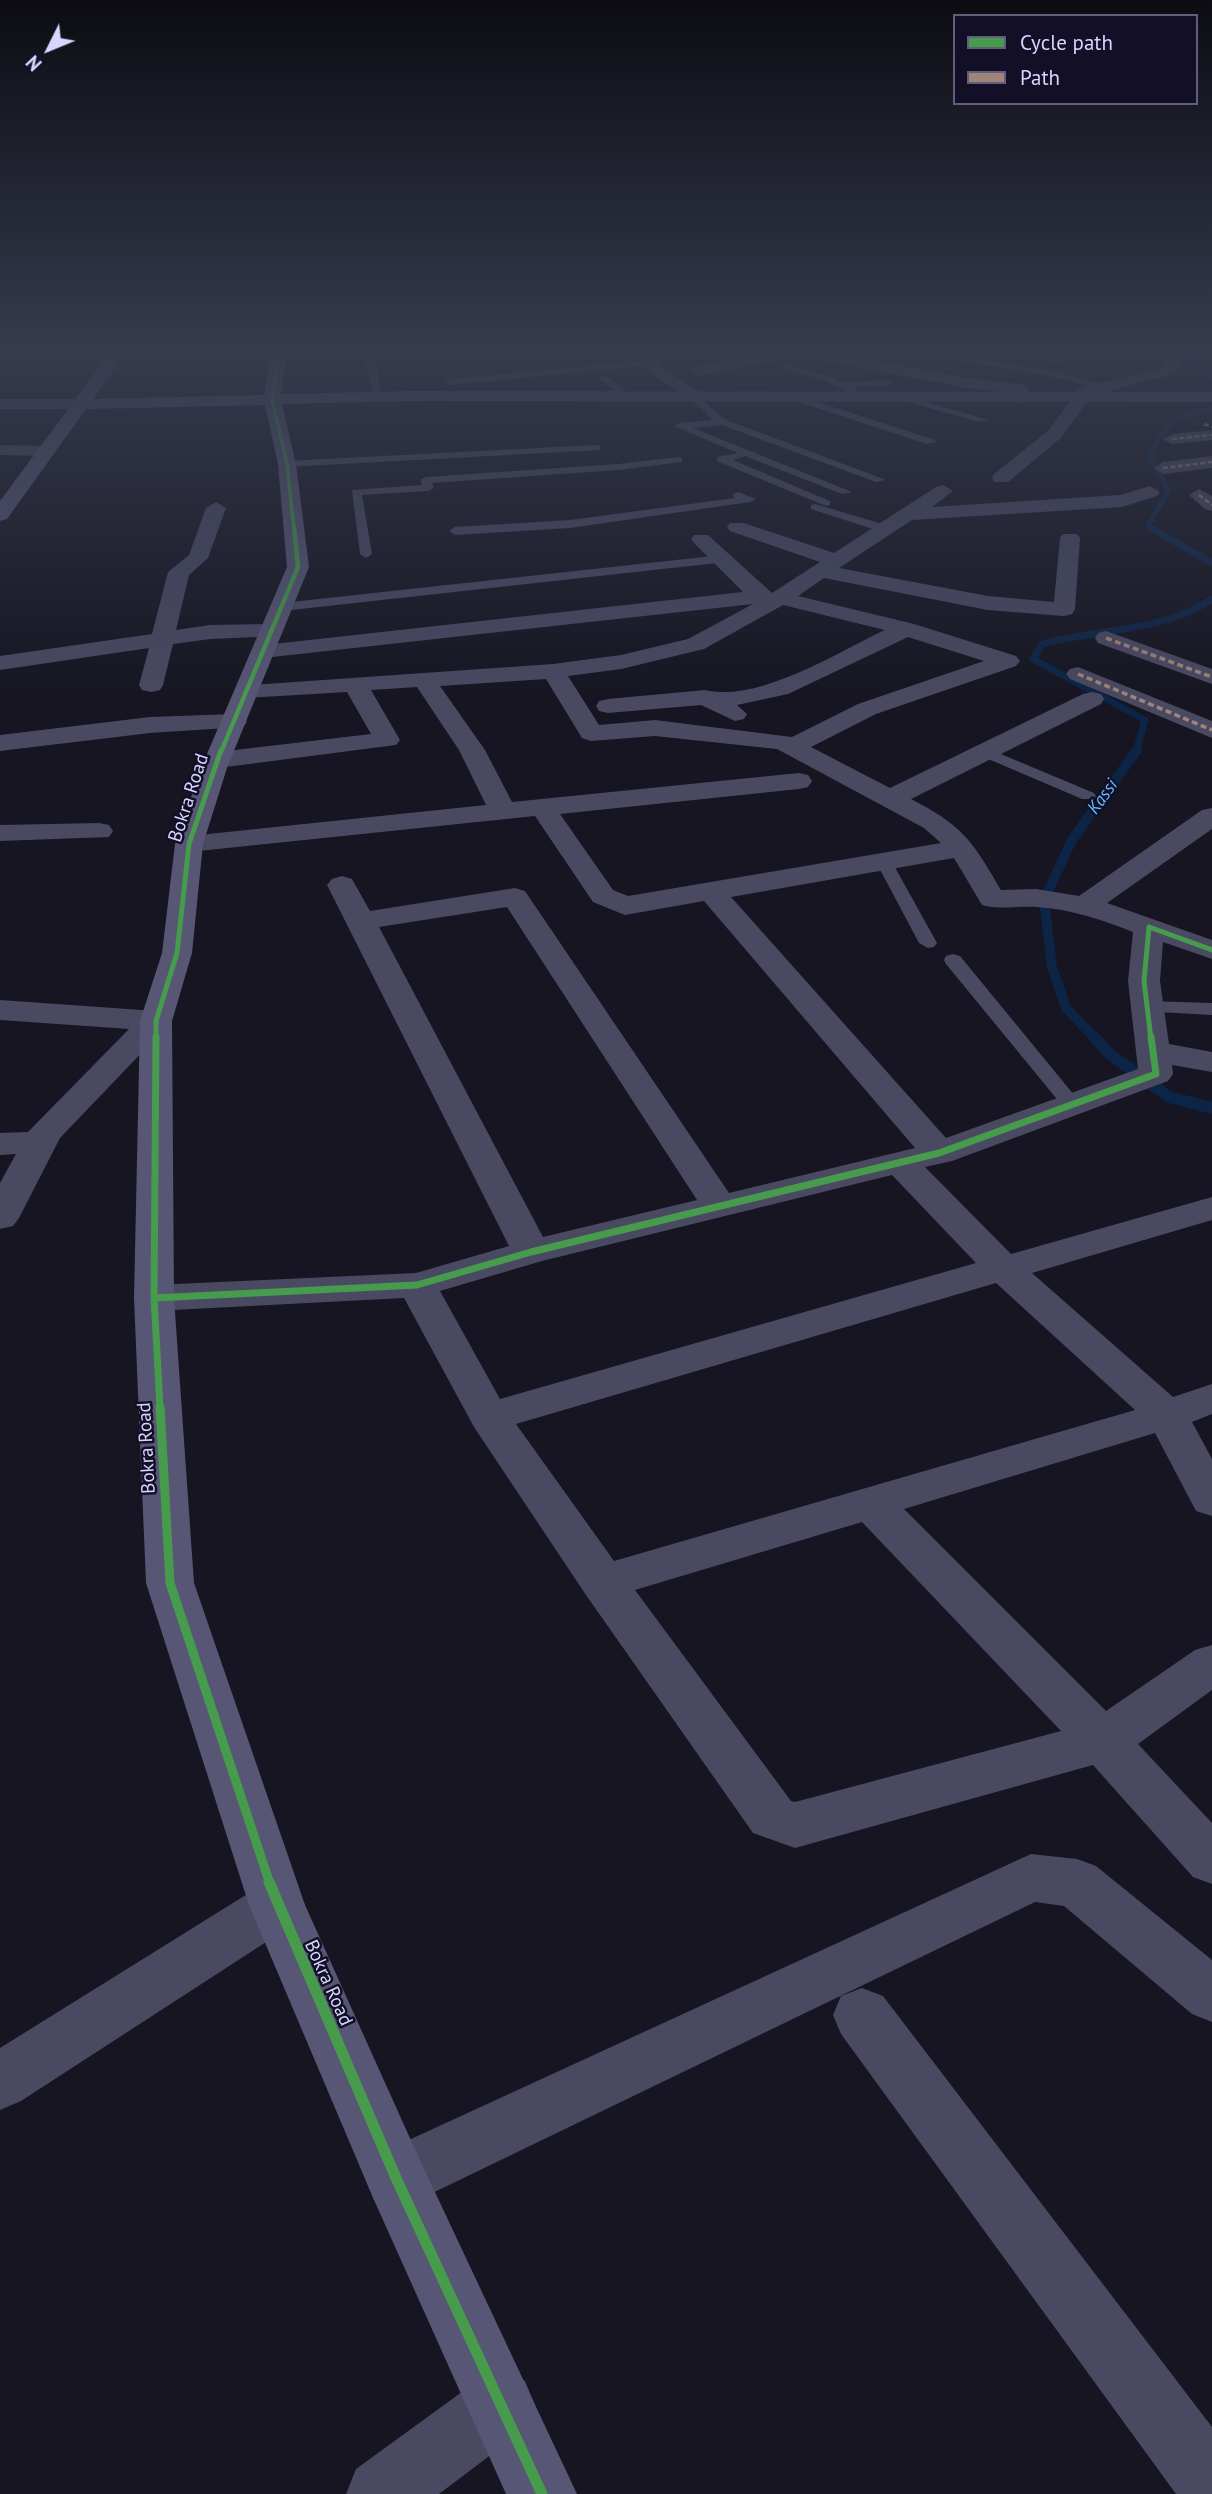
<!DOCTYPE html>
<style>
body{margin:0}
#map{position:relative;width:1212px;height:2494px;overflow:hidden;background:#161521;font-family:"PT Sans",sans-serif}
canvas{display:block}
.legend{position:absolute;left:953px;top:14px;width:245px;height:91px;box-sizing:border-box;background:#120f27;border:2px solid #615e7d;margin:0;padding:9px 12px;list-style:none;font-size:21px;color:#d8d5ff}
.legend li{display:flex;align-items:center;gap:14px;height:35px}
.legend b{width:35px;border:2px solid #615e7d}
.north{position:absolute;left:14px;top:14px;width:70px;height:70px;-webkit-text-stroke:5px #120f27;paint-order:stroke;rotate:227deg;font-size:19px;font-weight:700;line-height:28px;text-align:center;color:#d8d5ff}
.north::after{content:'';display:block;margin:auto;width:24px;height:32px;background:#d8d5ff;clip-path:polygon(50% 0,100% 100%,50% 72%,0 100%)}
</style>
<div id="map">
<canvas width="1212" height="2494"></canvas>
<ul class="legend">
<li><b style="height:9px;background:#469c4c"></b>Cycle path</li>
<li><b style="height:9px;background:#a18479"></b>Path</li>
</ul>
<div class="north">N</div>
</div>
<script>
const ctx = document.querySelector('canvas').getContext('2d');
ctx.lineJoin = 'round';
function stroke(path, color, width, dash) {
  ctx.strokeStyle = color;
  ctx.lineWidth = width;
  ctx.lineCap = dash ? 'butt' : 'round';
  ctx.setLineDash(dash || []);
  ctx.stroke(path);
}
function fill(path, color) {
  ctx.fillStyle = color;
  ctx.fill(path, 'evenodd');
}
function drawText(font, color, halo, rows, align = 'center') {
  ctx.font = font + ' "PT Sans",sans-serif';
  ctx.lineWidth = 5;
  ctx.setLineDash([]);
  ctx.textBaseline = 'middle';
  ctx.strokeStyle = halo;
  ctx.fillStyle = color;
  for (const [text, x, y, turn = 0] of rows) {
    ctx.save();
    ctx.translate(x, y);
    ctx.rotate((+turn || 0) * Math.PI / 180);
    ctx.textAlign = isNaN(turn) ? turn : align;
    if (halo) ctx.strokeText(text, 0, 0);
    ctx.fillText(text, 0, 0);
    ctx.restore();
  }
}
const streamFar3 = new Path2D(`
 M1190,354L1192,362L1212,379
 M1152,529L1148,526L1169,490L1150,459C1165,421 1173,417 1212,409`);
const streamFar2 = new Path2D(`
 M1149,527L1212,563
 M1136,752L1145,720L1033,659L1042,644C1100,628 1161,633 1212,599`);
const streamFar1 = new Path2D(`
 M1096,1039L1066,1008L1052,967L1044,900L1072,840L1137,750`);
const stream = new Path2D(`
 M1094,1037L1110,1054L1169,1097L1212,1108`);
const lane = new Path2D(`
 M364,354H374L382,399L374,397Z
 M460,354H469L465,357Z
 M919,354H942L1049,370L1109,386L1104,389L1049,376Z
 M651,360L656,363L654,365L450,385L445,382L450,379Z
 M785,364L829,376L841,382L888,380L893,383L888,386L852,387L866,395L868,397L863,400L823,380L782,369V365Z
 M599,376H605L626,389L610,398H604V394L614,389L599,380Z
 M690,394H696L724,419L886,480L876,482L722,425L693,428L852,492L842,494L745,456L733,460L830,501V505L826,506L717,461V457L738,453L674,426L679,423L713,420L690,398Z
 M793,394L935,440L936,442L927,444L790,399L788,397Z
 M901,396H907L988,420L979,422L901,400Z
 M596,445L600,446V450L287,467L282,464L287,461Z
 M678,457L682,458V462L618,470L432,483L434,488L428,491L362,495L372,554L366,558L360,554L352,490L422,485L420,480L426,477L618,464Z
 M738,492L756,499L750,502L570,528L455,535L449,531L455,527L570,520L735,498L732,495Z
 M815,504L889,526L891,529L885,533L811,509V505Z
 M722,555L726,556V562L282,611L275,607L282,603Z
 M984,747L1094,793L1096,796L1094,799H1082L979,755L976,752L979,749Z
 M884,857L892,862L937,943L934,947L928,948L919,943L876,862Z
 M953,954L960,956L1079,1101L1082,1105L1079,1109H1065L946,964L944,960L946,956Z
 M1148,1001L1212,1003V1015L1141,1011L1138,1007Z`);
const street = new Path2D(`
 M631,354H648L663,368L707,397L699,402L693,401L651,374Z
 M762,354H795L787,359L698,376L690,371L698,366Z
 M819,354H846L966,378L1021,384L1027,386L1031,398L1023,403L1017,402L1014,393L966,388L826,361L820,359Z
 M1028,354H1062L1067,358L1059,363L1030,357Z
 M1173,354H1189L1173,374L1091,396L1061,438L1008,482H994L992,478L994,474L1049,430L1079,388L1161,368Z
 M0,399H83L91,404L83,409H0Z
 M1212,430V440L1172,444L1163,439L1172,434Z
 M0,445L46,446L55,451L46,456L0,455Z
 M1212,456V468L1163,474L1154,468L1163,462Z
 M943,485L953,491L932,507L1120,495L1150,486L1160,492L1157,496L1122,507L912,520L839,568L988,596L1054,602L1060,538L1063,534H1077L1080,538L1075,609L1072,614L1064,616L988,610L824,578L798,596L914,624L1016,656L1020,661L1016,666L876,714L811,747L890,788L1083,694L1092,692L1101,694L1104,699L1101,704L911,799C963,826 972,840 1001,890L1036,889L1079,896L1202,810L1212,808V829L1107,903L1212,940V959L1163,942L1160,981L1169,1044L1212,1052V1072L1172,1065L1173,1074L1168,1081L952,1161L925,1167L1011,1254L1212,1197V1220L1032,1273L1173,1397L1212,1384V1414L1192,1422L1212,1459V1516L1196,1511L1155,1433L904,1509L1106,1711L1195,1650L1212,1645V1690L1138,1744L1212,1823V1884L1193,1877L1093,1765L795,1848L753,1833L586,1595L474,1427L404,1298L154,1311L140,1307L134,1298L140,1289L154,1285L416,1273L509,1246L327,885L332,879L342,876L352,879L370,911L515,888L525,891L729,1193L915,1148L704,901L625,915L593,902L535,816L189,852L179,850L175,844L179,838L189,836L486,805L459,750L417,687L371,690L400,740L396,745L218,768L209,766L205,760L209,754L218,752L371,734L347,692L246,698L237,696L234,691L237,686L553,664L621,655L688,639L753,604L263,658L255,656L251,651L255,646L743,592L694,543L691,539L694,535H708L772,593L820,562L730,531L727,527L730,523H744L834,553L936,487ZM783,605L885,630C836,653 758,703 705,690L608,699L599,701L596,706L599,711L608,713L701,705L735,721L744,719L747,714L737,705L788,694L908,637L984,661L858,704L792,737L655,720L599,725L568,676L621,669L704,649ZM546,679L582,738L591,741L655,736L777,749L924,828L941,843L628,896L613,890L560,814L799,789L808,787L812,781L808,775L799,773L512,802L485,750L440,686ZM954,858L982,905C999,910 1018,906 1037,907C1071,909 1102,920 1133,932L1128,981L1138,1069L946,1138L731,897ZM507,907L697,1200L543,1237L379,927ZM892,1175L976,1263L500,1399L440,1291L542,1261ZM996,1283L1135,1410L614,1561L516,1424ZM862,1522L1061,1731L795,1802L791,1801L635,1590Z
 M1199,489L1212,496V511L1205,509L1189,495Z
 M216,502L226,508L208,558L189,575L176,630L210,625L271,624L279,626L282,631L279,636L210,639L173,644L163,685L160,690L151,692L142,690L139,685L149,648L0,670V656L152,634L168,572L189,555L206,508Z
 M1106,631L1212,669V684L1098,643L1095,638L1098,633Z
 M1078,667L1212,721V738L1070,679L1066,674L1070,669Z
 M234,714L243,717L247,722L243,727L150,733L0,751V735L150,717Z
 M99,823L109,825L113,831L109,837L0,841V825Z
 M0,1000L156,1011L168,1014L172,1021L60,1138L19,1218L13,1226L0,1229V1183L16,1154L0,1155V1133L28,1132L129,1029L0,1020Z
 M1031,1854L1077,1859L1096,1866L1212,1960V2022L1192,2014L1064,1906L1035,1902L418,2200L396,2209L374,2200L365,2178L374,2156Z
 M277,1880L297,1888L305,1905L297,1922L21,2101L0,2110V2048L257,1888Z
 M862,1988L883,1996L1212,2427V2494H1176L841,2034L833,2015L841,1996Z
 M501,2371L525,2381L535,2405L525,2429L439,2494H346L356,2469L477,2381Z`);
const secondary = new Path2D(`
 M109,354H125L93,399L264,395L271,354H287L281,394L410,391L1212,392V402L410,401L282,404L296,464L309,567L227,768L203,844L192,953L172,1021L174,1298L194,1583L305,1905L418,2156L577,2494H506L374,2200L249,1905L146,1583L134,1298L140,1021L162,953L175,844L201,768L287,567L278,464L265,405L86,409L7,519L0,521V501Z`);
const quietFar1 = new Path2D(`
 M1204,424L1212,427
 M1172,439L1212,435
 M1163,468L1212,462
 M1199,495L1212,505`);
const quiet = new Path2D(`
 M1106,638L1212,677
 M1078,674L1212,730`);
const cyclewayFar5 = new Path2D(`
 M279,354L272,399L287,464L294,529`);
const cyclewayFar4 = new Path2D(`
 M221,752L298,567L294,527`);
const cyclewayFar3 = new Path2D(`
 M156,1039V1021L177,953L189,844L221,750
 M1151,1039L1144,981L1149,927L1212,950`);
const cyclewayFar2 = new Path2D(`
 M156,1037L154,1298L160,1408
 M154,1298L417,1285L531,1252L939,1153L1156,1074L1151,1037`);
const cyclewayFar1 = new Path2D(`
 M160,1407L170,1583L270,1884`);
const cycleway = new Path2D(`
 M269,1882L396,2178L542,2494`);
const farWaternames = [
 ["Kassi",1103,797,-54]
];
const streetNames = [
 ["Bokra Road",189,798,-72],
 ["Bokra Road",147,1448,-93],
 ["Bokra Road",328,1983,66]
];
stroke(streamFar3, '#0c2446', 5);
stroke(streamFar2, '#0c2446', 7);
stroke(streamFar1, '#0c2446', 10);
stroke(stream, '#0c2446', 12);
fill(lane, '#494962');
fill(street, '#494962');
fill(secondary, '#575675');
stroke(quietFar1, '#a18479', 2.5, [5, 2.5]);
stroke(quiet, '#a18479', 3.5, [6, 3.5]);
stroke(cyclewayFar5, '#469c4c', 3.5);
stroke(cyclewayFar4, '#469c4c', 4.5);
stroke(cyclewayFar3, '#469c4c', 5);
stroke(cyclewayFar2, '#469c4c', 7);
stroke(cyclewayFar1, '#469c4c', 9);
stroke(cycleway, '#469c4c', 11);
const sky = ctx.createLinearGradient(0, 0, 0, 703);
sky.addColorStop(0, '#0c0c12');
sky.addColorStop(0.5, '#363b4e');
sky.addColorStop(1, '#363b4e00');
ctx.fillStyle = sky;
ctx.fillRect(0, 0, 1212, 703);
drawText('italic 18px', '#63beff', '#120f27', farWaternames);
drawText('19px', '#d8d5ff', '#120f27', streetNames);
</script>
